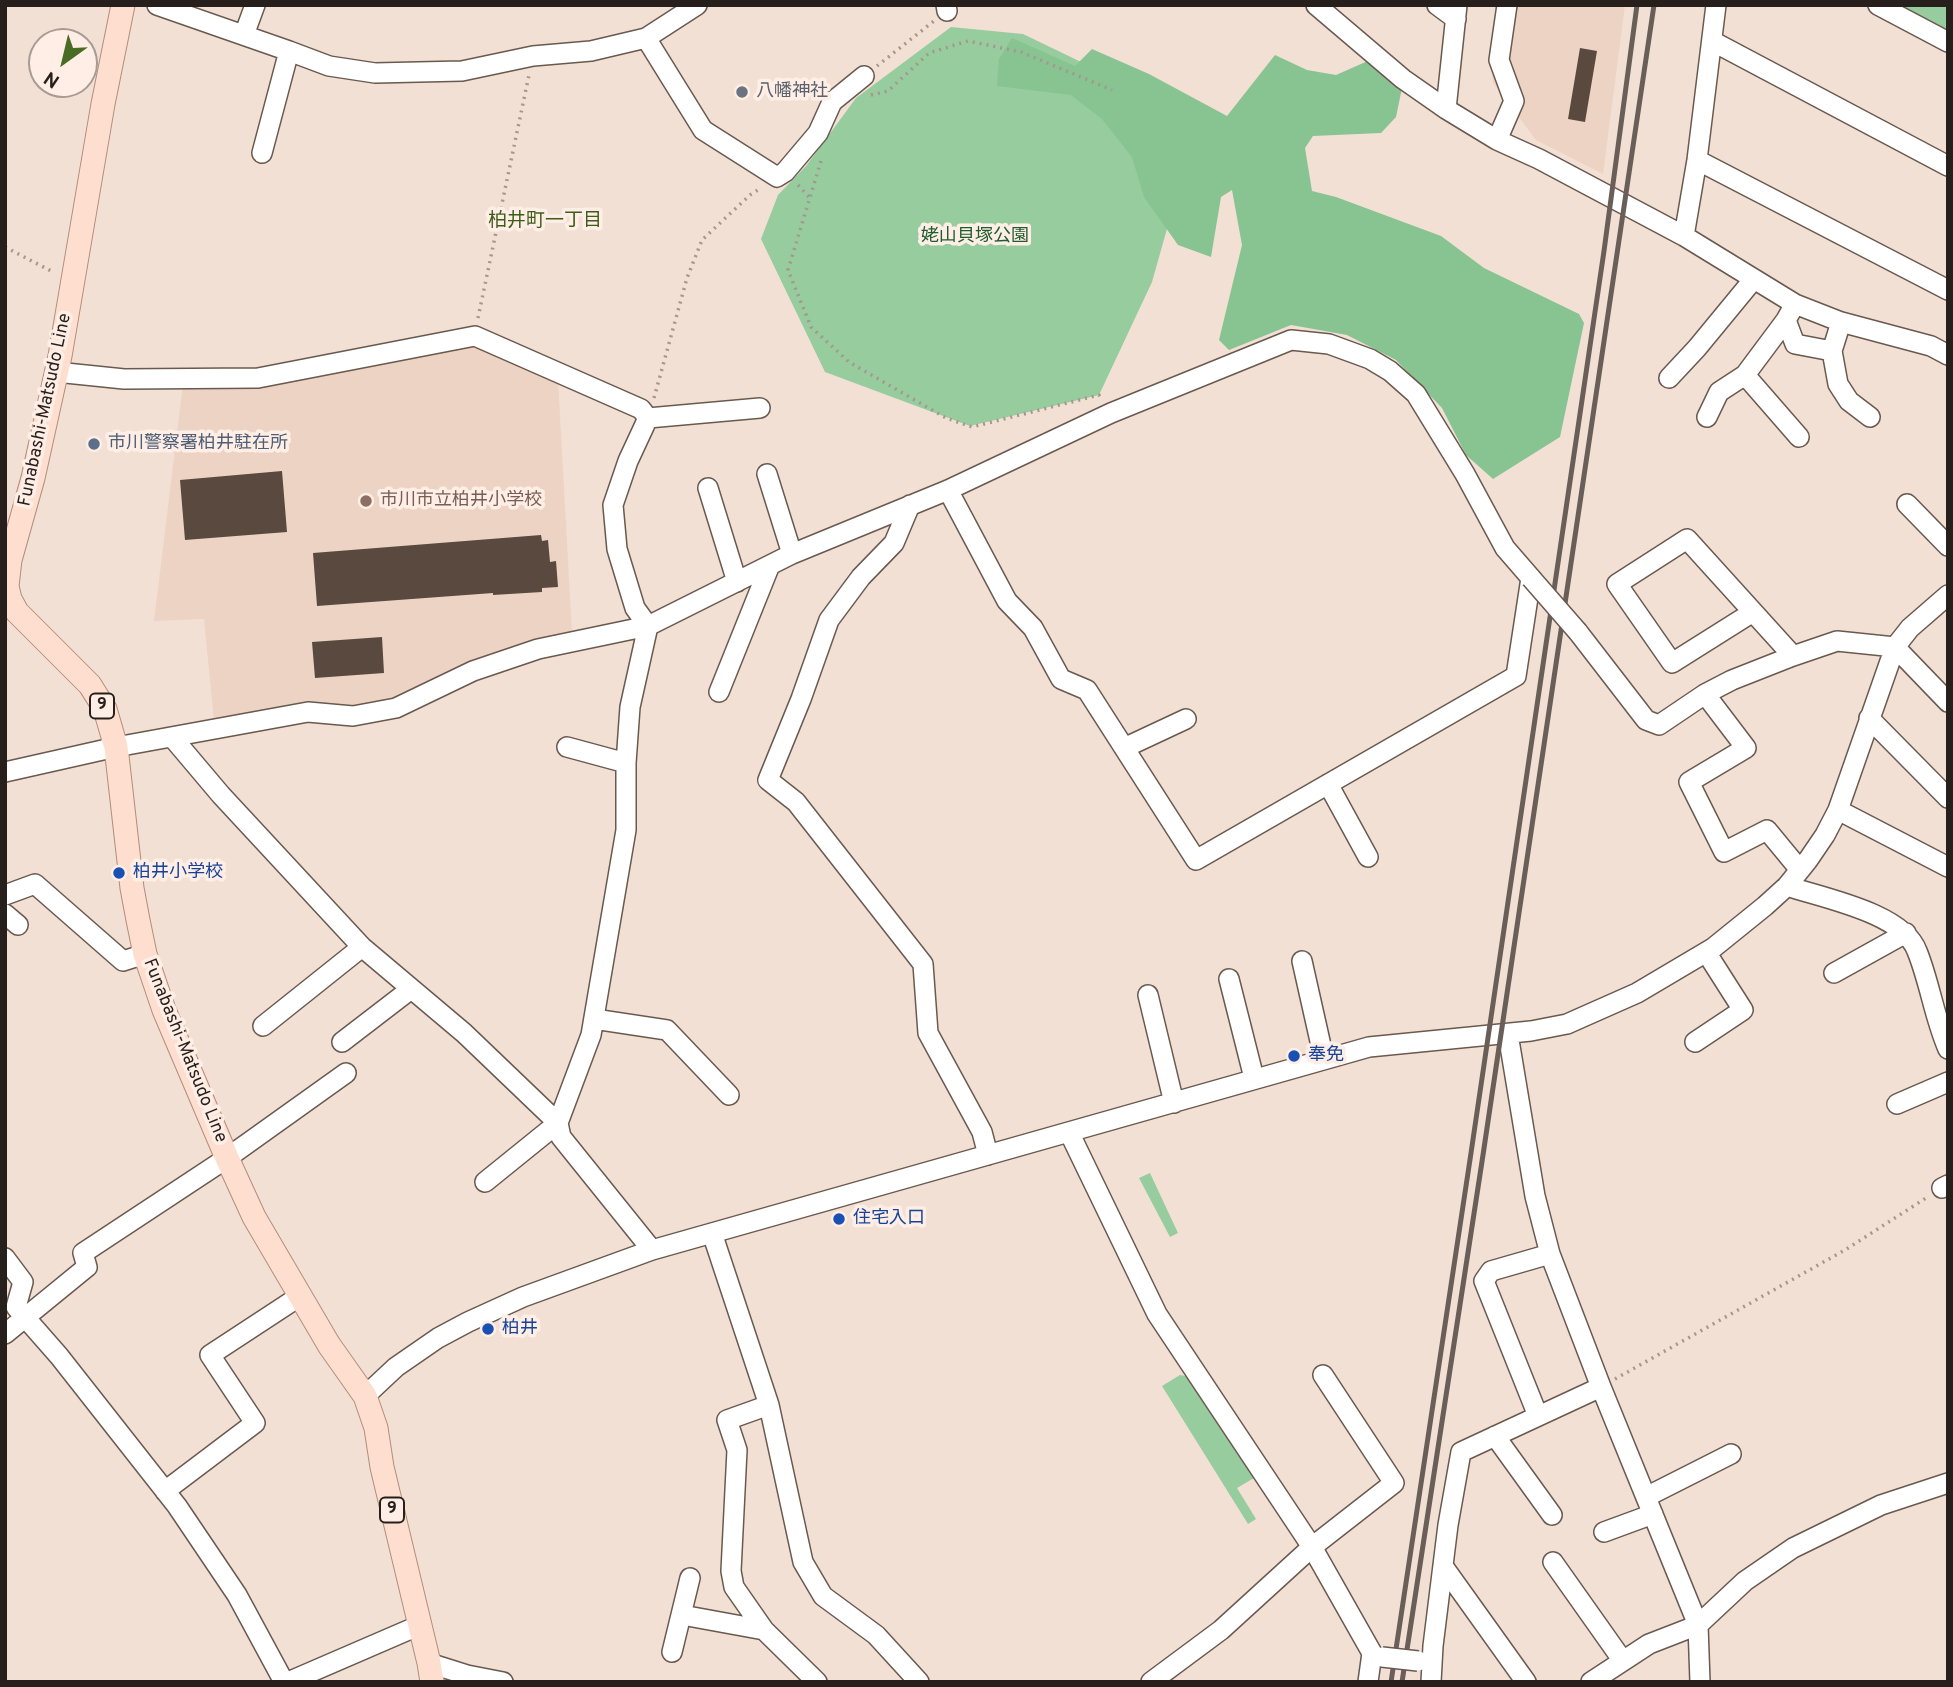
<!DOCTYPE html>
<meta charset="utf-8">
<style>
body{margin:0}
#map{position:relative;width:1953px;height:1687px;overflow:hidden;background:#f3e0d4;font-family:Overpass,sans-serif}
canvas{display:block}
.frame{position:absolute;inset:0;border:7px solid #261f1b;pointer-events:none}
.north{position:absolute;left:28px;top:28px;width:70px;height:70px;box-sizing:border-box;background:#feeee5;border:2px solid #a89b94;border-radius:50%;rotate:214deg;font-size:19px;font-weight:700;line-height:28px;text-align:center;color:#261f1b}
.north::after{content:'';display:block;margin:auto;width:24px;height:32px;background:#496c24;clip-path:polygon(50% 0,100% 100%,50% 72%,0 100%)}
</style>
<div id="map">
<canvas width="1953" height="1687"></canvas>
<div class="frame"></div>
<div class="north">N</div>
</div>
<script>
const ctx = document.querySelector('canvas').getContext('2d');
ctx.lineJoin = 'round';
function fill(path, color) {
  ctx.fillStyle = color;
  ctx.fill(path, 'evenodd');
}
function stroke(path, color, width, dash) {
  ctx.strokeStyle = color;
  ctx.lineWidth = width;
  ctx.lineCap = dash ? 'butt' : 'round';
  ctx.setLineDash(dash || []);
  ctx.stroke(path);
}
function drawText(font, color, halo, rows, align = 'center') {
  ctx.font = font + ' Overpass,"Noto Sans JP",sans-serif';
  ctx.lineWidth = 7;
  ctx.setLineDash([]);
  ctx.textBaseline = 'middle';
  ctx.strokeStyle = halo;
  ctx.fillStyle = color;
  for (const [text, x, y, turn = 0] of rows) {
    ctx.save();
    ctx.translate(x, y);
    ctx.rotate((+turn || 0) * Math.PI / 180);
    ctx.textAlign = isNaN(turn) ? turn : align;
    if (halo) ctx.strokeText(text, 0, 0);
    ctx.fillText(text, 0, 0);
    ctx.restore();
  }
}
const built = new Path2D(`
 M1496,5H1625L1603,174L1536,140L1493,83L1490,56Z
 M478,344L558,379L572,633L402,698L359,706H315L214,721L204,619L154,621L183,384Z`);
const green = new Path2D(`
 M1891,5H1948V35Z
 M951,27L1023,34L1135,88L1181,179L1152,282L1099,395L970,426L825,372L761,239L778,195L806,166L856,98Z
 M1150,1173L1178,1233L1170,1237L1139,1178Z
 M1180,1375L1191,1377L1254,1478L1237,1488L1256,1519L1248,1524L1162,1386Z`);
const forest = new Path2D(`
 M1012,38L1075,66L1092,49L1149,74L1227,116L1275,55L1307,70L1336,75L1370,60L1402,88L1396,117L1381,133L1313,136L1305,148L1312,191L1336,197L1441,236L1484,268L1579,314L1584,323L1560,437L1493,479L1466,455L1442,408L1396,360L1347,335L1291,325L1229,350L1219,340L1242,245L1232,190L1221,197L1211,257L1178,245L1144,197L1132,157L1102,119L1071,95L997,86L999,59Z`);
const building = new Path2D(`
 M1580,48L1597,51L1585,122L1568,119Z
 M282,471L287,532L185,540L180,480Z
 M541,535L542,541L548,540L550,562L556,561L558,587L542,588V592L493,595V593L317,606L313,553Z
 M382,637L384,673L315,678L312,642Z`);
const path = new Path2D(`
 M877,66L934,21
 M871,95L888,91L929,53L968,41L1021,52L1112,90
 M821,161L788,270L811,327L849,362L946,418L972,427L1099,395L1102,399
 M798,185L811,199
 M5,247L53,272
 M478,318L529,75
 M654,398L687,278L702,240L750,195L761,188
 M1615,1379L1845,1250L1926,1198`);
const minor = new Path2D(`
 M157,5L289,51L329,66L375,73L462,71L533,56L591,51L646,38L697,5
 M946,5L947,11
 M1316,5L1403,79L1446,109L1497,140L1539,159L1684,236L1795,304L1841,322L1931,346L1948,355
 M1437,5L1456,19
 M1878,5L1948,42
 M244,35L255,5
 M646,38L703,130L777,177L785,172L818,133L832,102L864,76
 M1712,41L1948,166
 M1446,109L1457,5
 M1497,140L1514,101L1499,60L1507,5
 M262,153L289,51
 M1697,160L1948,290
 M1684,236L1697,160L1716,5
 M1795,304L1786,320L1745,375L1799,437
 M1786,320L1795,344L1832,351
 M1841,322L1832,351L1838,384L1849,401L1870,417
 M56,372L124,379L258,378L475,336L641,409L648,418
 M1669,378L1697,348L1753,280
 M1707,417L1719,392L1745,375
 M648,418L628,461L613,505L617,549L635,608L648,626L630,707L626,763V830L591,1035L558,1123L561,1137L652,1250
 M648,418L760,408
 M767,474L792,554
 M708,488L737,582
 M1907,504L1948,546
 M910,505L894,543L861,577L829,620L801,699L768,780L796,802L923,964L928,1033L982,1132L988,1155
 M1753,612L1672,663L1617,584L1687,539L1793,656
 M1578,632L1646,720L1659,725L1705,694L1732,680L1793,656L1837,641L1895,647L1948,702
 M719,692L770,565
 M1705,694L1746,748L1689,782L1724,852L1767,830L1800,870
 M1869,718L1948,798
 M172,737L221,795L362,947L464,1033L558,1123L485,1182
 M567,747L626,763
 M1124,748L1186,719
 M5,772L116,747L308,712L353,716L396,708L473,671L538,649L648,626L792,554L948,490L1111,413L1291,340L1329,344L1370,359L1390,371L1416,394L1465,474L1505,548L1531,578L1516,676L1196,860L1087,690L1061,679L1033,628L1007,601L948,490
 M1328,784L1368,857
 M1838,810L1948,867
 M1787,886C1823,898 1903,913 1917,951C1930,983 1934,1017 1948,1049
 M5,895L35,884L123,961L145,954
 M5,914L18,925
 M1302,961L1324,1059
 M1834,973L1906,933
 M1229,979L1254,1078
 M1148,995L1174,1103
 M594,1019L667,1030L729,1095
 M263,1026L362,947
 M1508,1034L1535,1196L1550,1254L1601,1387L1698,1625L1700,1682
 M342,1042L411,989
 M1695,1042L1743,1010L1706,952
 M1897,1104L1948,1082
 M1069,1132L1157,1314L1312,1547L1372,1653L1368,1682
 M1942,1188L1948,1185
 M712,1233L769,1405L803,1562L823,1596L876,1635L919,1682
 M5,1258L23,1282L16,1307L59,1356L177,1506L237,1595L284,1682
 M5,1334L87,1267L83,1253L227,1158L346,1073
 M365,1396L396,1367L438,1338L468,1322L523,1297L652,1250L1369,1047L1531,1031L1567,1024L1637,993L1713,948L1765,906L1787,886L1808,860L1825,835L1838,810L1895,647L1910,628L1948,595
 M769,1405L727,1420L737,1450L731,1571L734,1587L764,1630L817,1682
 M1538,1416L1484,1281L1491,1271L1550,1254
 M1495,1436L1552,1515
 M165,1491L255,1423L210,1355L300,1296
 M1646,1497L1731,1454
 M1604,1532L1653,1514
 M1553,1562L1623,1661
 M1443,1566L1526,1682
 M682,1615L764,1630
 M672,1652L690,1578
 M429,1663L467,1675L503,1682
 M288,1682L420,1625
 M1151,1682L1221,1630L1312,1547L1394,1483L1323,1375
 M1431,1682L1433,1646L1448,1525L1461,1452L1601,1387
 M1591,1682L1649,1644L1698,1625L1745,1581L1793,1548L1881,1505L1948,1483`);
const major = new Path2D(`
 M123,5L103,104L60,356L33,478L10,560L7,586L10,599L17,612L90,685L105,709L116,747L132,888L138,920L145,954L164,1010L227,1158L254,1217L329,1345L365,1396L376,1428L382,1467L429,1663L432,1682`);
const rail = new Path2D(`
 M1391,1682L1471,1153L1604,251L1637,5
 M1402,1682L1483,1155L1654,5`);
const minorBridge = new Path2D(`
 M1531,578L1578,632
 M1382,1657L1418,1661`);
const markers = [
 [742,92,7,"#6b7280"],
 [94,444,7,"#5c6f8a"],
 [366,501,7,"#8d6e63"],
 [119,873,7,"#1a4fb4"],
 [1294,1056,7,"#1a4fb4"],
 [839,1219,7,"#1a4fb4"],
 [488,1329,7,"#1a4fb4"]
];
const shields = [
 [102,706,24],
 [392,1510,24]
];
const shieldNames = [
 ["9",102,706],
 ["9",392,1510]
];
const worshipNames = [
 ["八幡神社",756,92]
];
const parkNames = [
 ["姥山貝塚公園",975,237]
];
const streetNames = [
 ["Funabashi-Matsudo Line",46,410,-78],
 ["Funabashi-Matsudo Line",184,1051,68]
];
const serviceNames = [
 ["市川警察署柏井駐在所",108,444]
];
const educationNames = [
 ["市川市立柏井小学校",380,501]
];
const transitNames = [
 ["柏井小学校",133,873],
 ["奉免",1308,1056],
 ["住宅入口",853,1219],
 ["柏井",502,1329]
];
const neighbourhoodNames = [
 ["柏井町一丁目",545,222]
];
fill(built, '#edd3c3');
fill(green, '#96cc9e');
fill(forest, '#88c392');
fill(building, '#59493f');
stroke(minor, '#69594f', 22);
stroke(major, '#b28d7b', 25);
stroke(path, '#a5978e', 3.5, [2, 5]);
stroke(minor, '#fff', 19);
stroke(major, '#fedecf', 23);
stroke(rail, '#695e58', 5);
stroke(minorBridge, '#69594f', 22, []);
stroke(minorBridge, '#fff', 19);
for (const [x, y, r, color] of markers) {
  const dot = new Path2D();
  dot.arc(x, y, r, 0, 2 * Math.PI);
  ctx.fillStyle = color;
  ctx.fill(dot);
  stroke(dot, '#feeee5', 2.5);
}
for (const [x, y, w] of shields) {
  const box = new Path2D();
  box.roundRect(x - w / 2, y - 12.5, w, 25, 5);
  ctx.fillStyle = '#feeee5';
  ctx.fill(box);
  stroke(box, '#261f1b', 2);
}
drawText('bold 16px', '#261f1b', null, shieldNames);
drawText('18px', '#5b616d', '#feeee5', worshipNames, 'left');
drawText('18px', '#1f5d2f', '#feeee5', parkNames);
drawText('18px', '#261f1b', '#feeee5', streetNames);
drawText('18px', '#4e5e75', '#feeee5', serviceNames, 'left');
drawText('18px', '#785e54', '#feeee5', educationNames, 'left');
drawText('18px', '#164399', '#feeee5', transitNames, 'left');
drawText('19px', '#3d5d1b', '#feeee5', neighbourhoodNames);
</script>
